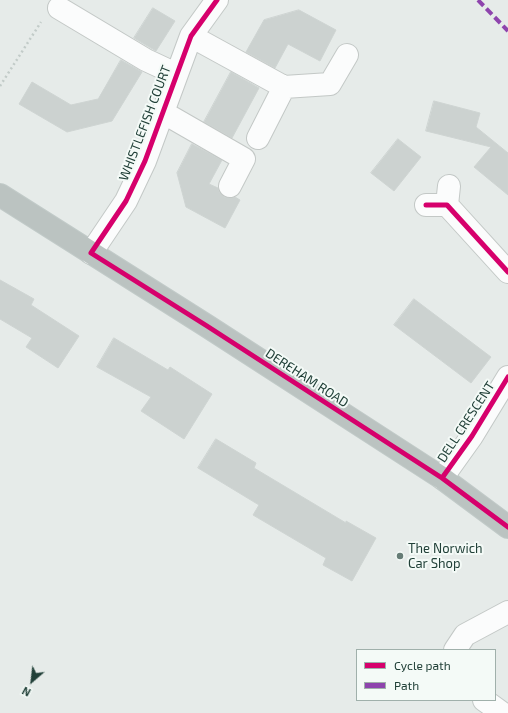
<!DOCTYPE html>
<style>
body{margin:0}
#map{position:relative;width:508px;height:713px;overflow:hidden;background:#e6ebe9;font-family:"Exo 2",sans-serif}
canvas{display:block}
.legend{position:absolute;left:356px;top:649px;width:140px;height:52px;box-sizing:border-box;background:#f4faf7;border:1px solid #a0b0ab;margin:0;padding:5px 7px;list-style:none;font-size:12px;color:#214038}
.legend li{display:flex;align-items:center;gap:8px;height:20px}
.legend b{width:20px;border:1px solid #a0b0ab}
.north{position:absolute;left:12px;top:661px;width:40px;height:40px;-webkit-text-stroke:3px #f4faf7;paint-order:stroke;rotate:208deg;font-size:11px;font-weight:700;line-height:16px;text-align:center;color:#214038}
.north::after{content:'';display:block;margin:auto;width:14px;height:18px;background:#214038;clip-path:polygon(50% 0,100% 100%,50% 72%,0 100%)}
</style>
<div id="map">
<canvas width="508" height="713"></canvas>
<ul class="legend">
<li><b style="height:5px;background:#d6006c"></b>Cycle path</li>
<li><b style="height:5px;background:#8e44ad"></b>Path</li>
</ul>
<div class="north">N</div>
</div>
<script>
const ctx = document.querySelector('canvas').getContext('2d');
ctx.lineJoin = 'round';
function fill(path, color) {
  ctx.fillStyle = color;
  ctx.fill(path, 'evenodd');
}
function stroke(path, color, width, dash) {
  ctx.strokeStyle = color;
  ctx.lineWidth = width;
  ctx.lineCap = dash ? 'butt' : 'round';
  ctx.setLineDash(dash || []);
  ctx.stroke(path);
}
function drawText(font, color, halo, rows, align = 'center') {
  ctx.font = font + ' "Exo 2",sans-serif';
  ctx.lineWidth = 4;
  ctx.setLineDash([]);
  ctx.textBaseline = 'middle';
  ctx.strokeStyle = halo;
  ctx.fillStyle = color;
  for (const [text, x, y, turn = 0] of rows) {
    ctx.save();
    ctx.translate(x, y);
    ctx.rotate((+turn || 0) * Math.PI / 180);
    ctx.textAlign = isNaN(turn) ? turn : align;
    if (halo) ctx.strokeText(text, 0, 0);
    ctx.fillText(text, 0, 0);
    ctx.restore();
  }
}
const building = new Path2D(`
 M153,8L175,21L156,51L134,38Z
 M299,10L336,30L320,61L288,44L275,68L246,52L264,20Z
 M121,60L142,72L112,121L67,132L19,104L32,82L71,105L98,99Z
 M231,72L259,88L232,138L204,122Z
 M434,101L480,113L476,127L508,153V195L474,167L491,147L426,131Z
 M398,139L421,157L394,191L371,173Z
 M192,144L222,160L209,184L218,188L220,193L224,197L230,198L235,197L240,200L225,228L186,207L177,173Z
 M0,280L34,299L31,305L79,336L58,368L26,347L32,338L0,319Z
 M414,299L491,357L471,383L394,325Z
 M114,338L168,370L170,367L212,394L184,439L141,411L151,397L97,367Z
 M216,439L256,463L254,468L346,523V521L376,538L352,581L323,565L326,558L253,515L259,505L198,468Z`);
const path = new Path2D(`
 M0,86L41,22`);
const minor = new Path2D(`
 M59,8L146,60L176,74
 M191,36L284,87L258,138
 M284,87L330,84L347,55
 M164,113L244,159L230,186
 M426,205H447L508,272
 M447,205L449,186
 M91,253L126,201L145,161L191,36L217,0
 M442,478L472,436L508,377
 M455,650L465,635L508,612
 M484,700L502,713`);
const highway = new Path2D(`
 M0,195L207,326L442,478L508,527`);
const quiet = new Path2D(`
 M478,0L508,31`);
const cycleway = new Path2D(`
 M217,0L191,36L145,161L126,201L91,253L207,326L442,478L508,527
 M426,205H447L508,272
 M442,478L472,436L508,377`);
const markers = [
 [400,556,4,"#667c76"]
];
const streetNames = [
 ["WHISTLEFISH COURT",145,123,-69],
 ["DEREHAM ROAD",307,378,33],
 ["DELL CRESCENT",466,422,-57]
];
const poiNames = [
 ["The Norwich",408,549],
 ["Car Shop",408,564]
];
fill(building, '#ccd2d0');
stroke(building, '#ced4d2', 1);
stroke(minor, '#c3c8c6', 24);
stroke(highway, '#c1cac8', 24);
stroke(path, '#c2cbc8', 2.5, [2, 3]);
stroke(minor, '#fbfcfc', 22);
stroke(highway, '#bbc3c1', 22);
stroke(quiet, '#8e44ad', 4, [8, 4]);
stroke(cycleway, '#d6006c', 5);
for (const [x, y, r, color] of markers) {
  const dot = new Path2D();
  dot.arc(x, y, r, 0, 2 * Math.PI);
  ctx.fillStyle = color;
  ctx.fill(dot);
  stroke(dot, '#f4faf7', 1.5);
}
drawText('13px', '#214038', '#f4faf7', streetNames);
drawText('13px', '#214038', '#f4faf7', poiNames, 'left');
</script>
